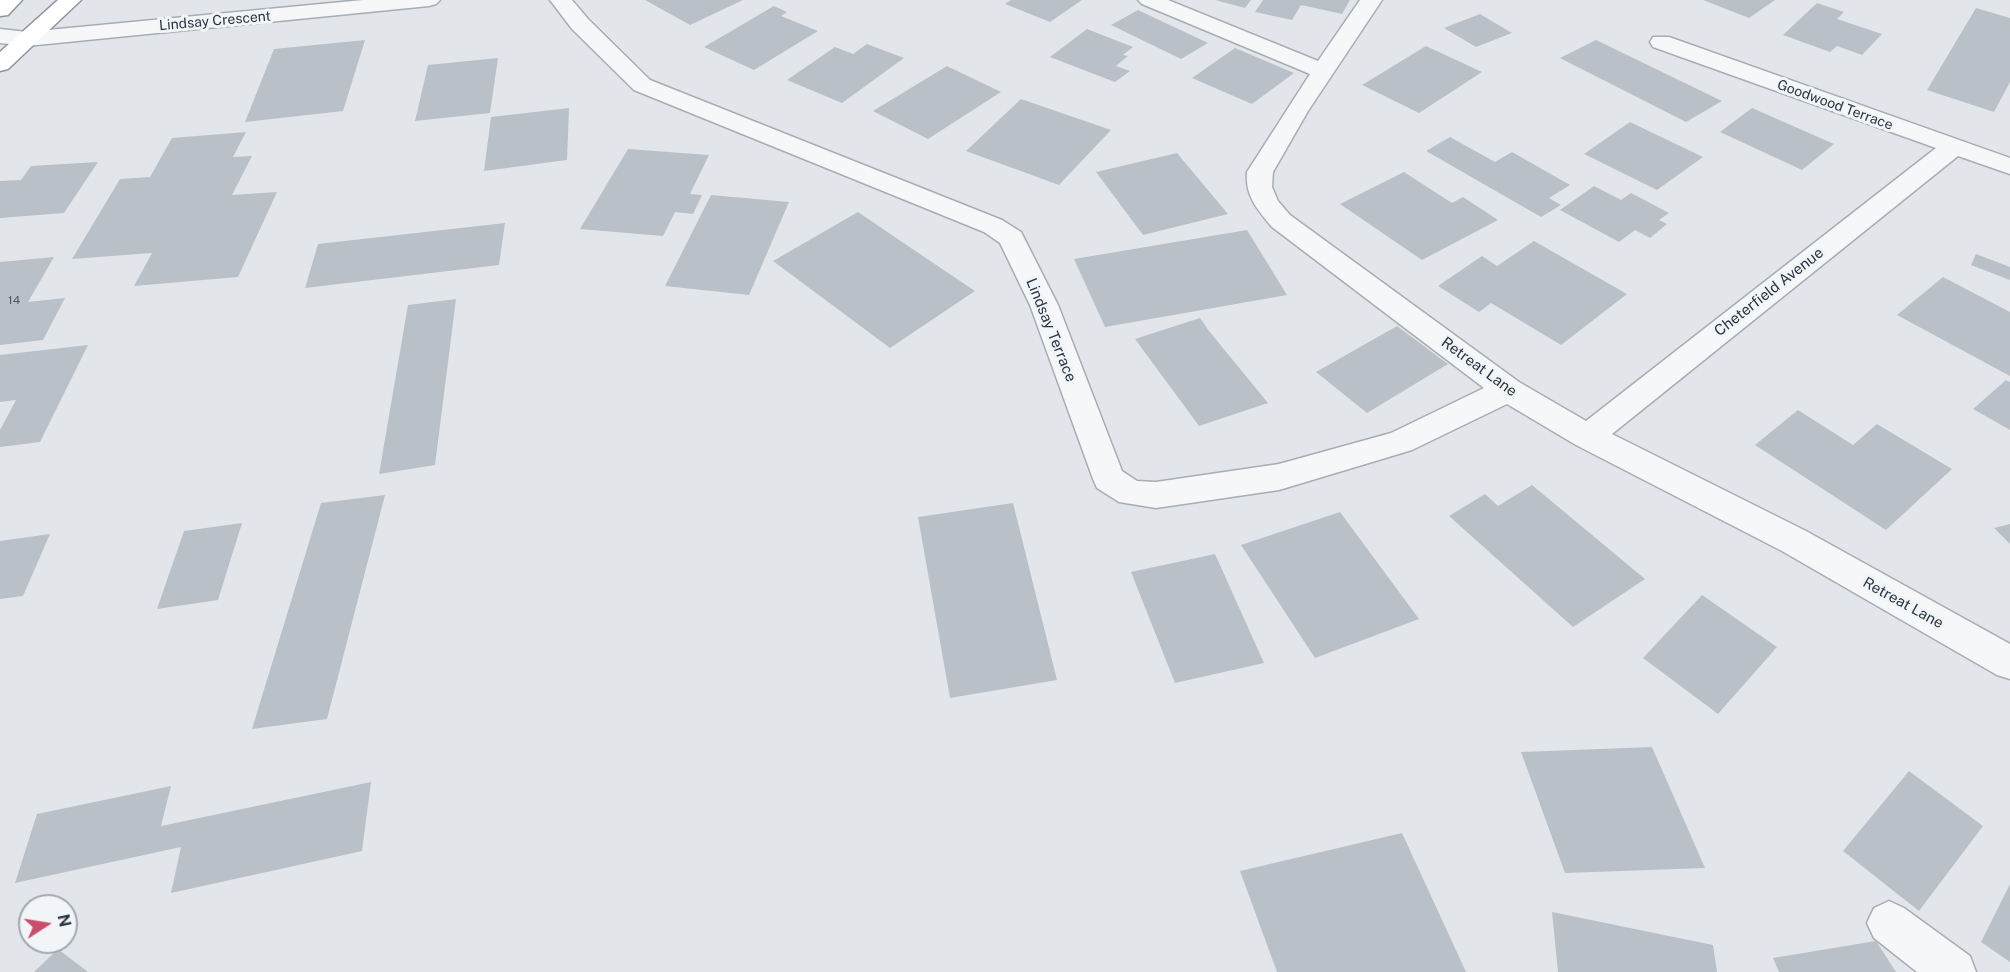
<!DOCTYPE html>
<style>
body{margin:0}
#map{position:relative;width:2010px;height:972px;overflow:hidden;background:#e2e6ea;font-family:"Public Sans",sans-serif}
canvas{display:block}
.north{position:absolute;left:18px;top:894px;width:60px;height:60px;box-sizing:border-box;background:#f2f5f7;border:2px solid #a2a8ae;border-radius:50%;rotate:78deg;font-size:16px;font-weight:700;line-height:24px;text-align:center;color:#2b3541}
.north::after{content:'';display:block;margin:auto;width:21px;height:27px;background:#c94e6b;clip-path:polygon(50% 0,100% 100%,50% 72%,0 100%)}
</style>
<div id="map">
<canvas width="2010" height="972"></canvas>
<div class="north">N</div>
</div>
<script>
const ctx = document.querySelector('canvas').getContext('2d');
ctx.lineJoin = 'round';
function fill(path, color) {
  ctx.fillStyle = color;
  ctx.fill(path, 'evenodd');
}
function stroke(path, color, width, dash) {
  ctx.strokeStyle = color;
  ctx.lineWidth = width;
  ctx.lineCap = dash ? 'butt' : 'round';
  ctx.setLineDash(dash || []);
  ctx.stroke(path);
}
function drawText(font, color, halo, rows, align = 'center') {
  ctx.font = font + ' "Public Sans",sans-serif';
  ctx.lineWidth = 6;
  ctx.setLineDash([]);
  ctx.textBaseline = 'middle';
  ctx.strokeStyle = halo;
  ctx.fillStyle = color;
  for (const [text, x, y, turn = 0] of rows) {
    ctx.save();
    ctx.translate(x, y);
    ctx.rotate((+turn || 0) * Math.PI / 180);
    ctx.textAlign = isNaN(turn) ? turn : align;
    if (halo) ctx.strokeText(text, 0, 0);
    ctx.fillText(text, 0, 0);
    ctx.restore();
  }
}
const building = new Path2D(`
 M645,0H743L690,25Z
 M1011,0H1082L1050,22L1005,4Z
 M1215,0H1251L1245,8Z
 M1263,0H1350L1342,14L1301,5L1292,20L1255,12Z
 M1703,0H1775L1749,18Z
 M1817,3L1844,12L1837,19L1882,34L1862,55L1837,46L1830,52L1783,35Z
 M774,6L787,12L781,16L818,31L754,70L704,47Z
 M1976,8L2010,18V82L1994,112L1927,90Z
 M1138,10L1208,43L1181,59L1111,25Z
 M1480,14L1512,33L1476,47L1444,28Z
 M1087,29L1133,47L1123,55L1128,56L1116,66L1130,71L1115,82L1050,57Z
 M365,40L343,111L245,122L274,49Z
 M1596,40L1722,101L1686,122L1560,58Z
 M867,44L904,58L842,103L787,80L835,47L853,54Z
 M1426,46L1482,72L1419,113L1362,85Z
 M1235,48L1294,73L1252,104L1192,78Z
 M498,58L490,113L415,121L428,65Z
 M947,66L1001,92L928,139L873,111Z
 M1021,99L1111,130L1059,185L966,151Z
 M569,108L567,160L484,171L491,117Z
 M1752,108L1834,144L1802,170L1720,132Z
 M1630,122L1703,157L1657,190L1584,154Z
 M246,132L233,157L252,156L232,195L277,192L238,277L134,286L152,253L72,259L120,179L150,177L172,138Z
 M1450,137L1495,162L1512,152L1570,185L1549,198L1561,205L1541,217L1426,151Z
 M628,149L709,155L690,194L702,195L693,214L675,212L663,236L580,229Z
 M1177,153L1228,214L1143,235L1096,172Z
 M98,162L64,213L0,218V181L21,180L31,166Z
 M1404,172L1452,203L1463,197L1498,220L1422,260L1340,204Z
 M1594,186L1621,200L1631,193L1669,213L1659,220L1667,224L1650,238L1635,230L1619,242L1560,210Z
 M711,195L789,202L749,295L665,286Z
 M858,212L911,248L975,291L890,348L773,261Z
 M505,223L499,265L305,288L318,244Z
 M1247,230L1287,295L1105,327L1074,259Z
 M1534,241L1627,294L1561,345L1491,303L1479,312L1438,286L1482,256L1497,266Z
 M1976,254L2010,267V280L1971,265Z
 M54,257L28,302L65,298L43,340L0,345V262Z
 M1943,277L2010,312V376L1897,315Z
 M456,299L435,465L379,474L408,305Z
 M1200,318L1209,331L1268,403L1199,426L1135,339Z
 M1397,326L1448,364L1367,413L1316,372Z
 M88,345L40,442L0,447V430L16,400L0,402V355Z
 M2006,380L2010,382V430L1973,409Z
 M1798,410L1853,445L1877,424L1952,469L1886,530L1755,445Z
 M1532,485L1645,579L1573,627L1449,516L1485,494L1498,506Z
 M385,495L327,719L252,729L321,503Z
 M1013,503L1057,680L950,698L918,517Z
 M1340,512L1419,619L1315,658L1241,545Z
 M242,523L218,600L157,609L184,531Z
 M2010,524V544L1994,528Z
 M50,534L23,596L0,599V541Z
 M1215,554L1264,663L1175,683L1131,572Z
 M1702,595L1777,647L1718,714L1643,658Z
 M1652,747L1705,868L1565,873L1521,752Z
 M1909,771L1983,826L1919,911L1843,851Z
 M371,782L362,851L171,893L181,847L15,883L37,814L171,786L161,826Z
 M1402,833L1466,972H1277L1240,871Z
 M2010,884V962L1981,942Z
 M1552,912L1713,945L1717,972H1558Z
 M1876,941L1896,972H1779L1773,958Z
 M58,949L88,972H34Z`);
const street = new Path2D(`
 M363,0H440L436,4L429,6L27,46L0,43V29L27,32Z
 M550,0H572L588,19L650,80L1002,220L1021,232L1058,305L1122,471L1137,481L1156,482L1279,464L1391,433L1484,388L1272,227C1257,209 1245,196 1247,172L1310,74L1142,4L1138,0H1168L1318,61L1360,0H1382L1308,111L1273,172L1272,187L1278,201L1290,215L1519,382L1586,421L1936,148L1653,47L1650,42L1653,37H1669L2010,158V174L1958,156L1612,434L1806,531L2010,644V679L1997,675L1782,551L1576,445L1507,404L1412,450L1279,490L1156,508L1119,502L1097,488L1093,479L1030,305L1000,243L984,232L634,90L572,29Z
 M1889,901L1904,908L1970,956L1976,972H1917L1874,938L1867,923L1874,908Z`);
const highway = new Path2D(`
 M0,0H22L8,15L0,16Z
 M58,0H81L8,69L0,71V52Z`);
const numberNames = [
 ["14",14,300]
];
const farStreetnames = [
 ["Lindsay Crescent",215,21,-5],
 ["Goodwood Terrace",1835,105,20]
];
const streetNames = [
 ["Cheterfield Avenue",1769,292,-38],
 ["Lindsay Terrace",1051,330,68],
 ["Retreat Lane",1479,367,36],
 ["Retreat Lane",1903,603,29]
];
fill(building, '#bac0c7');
stroke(street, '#a7adb4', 3);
stroke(highway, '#8a95a0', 3);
fill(street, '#f5f7f8');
fill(highway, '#fff');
drawText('12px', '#4f5862', null, numberNames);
drawText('14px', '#2b3541', '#f2f5f7', farStreetnames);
drawText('15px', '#2b3541', '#f2f5f7', streetNames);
</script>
